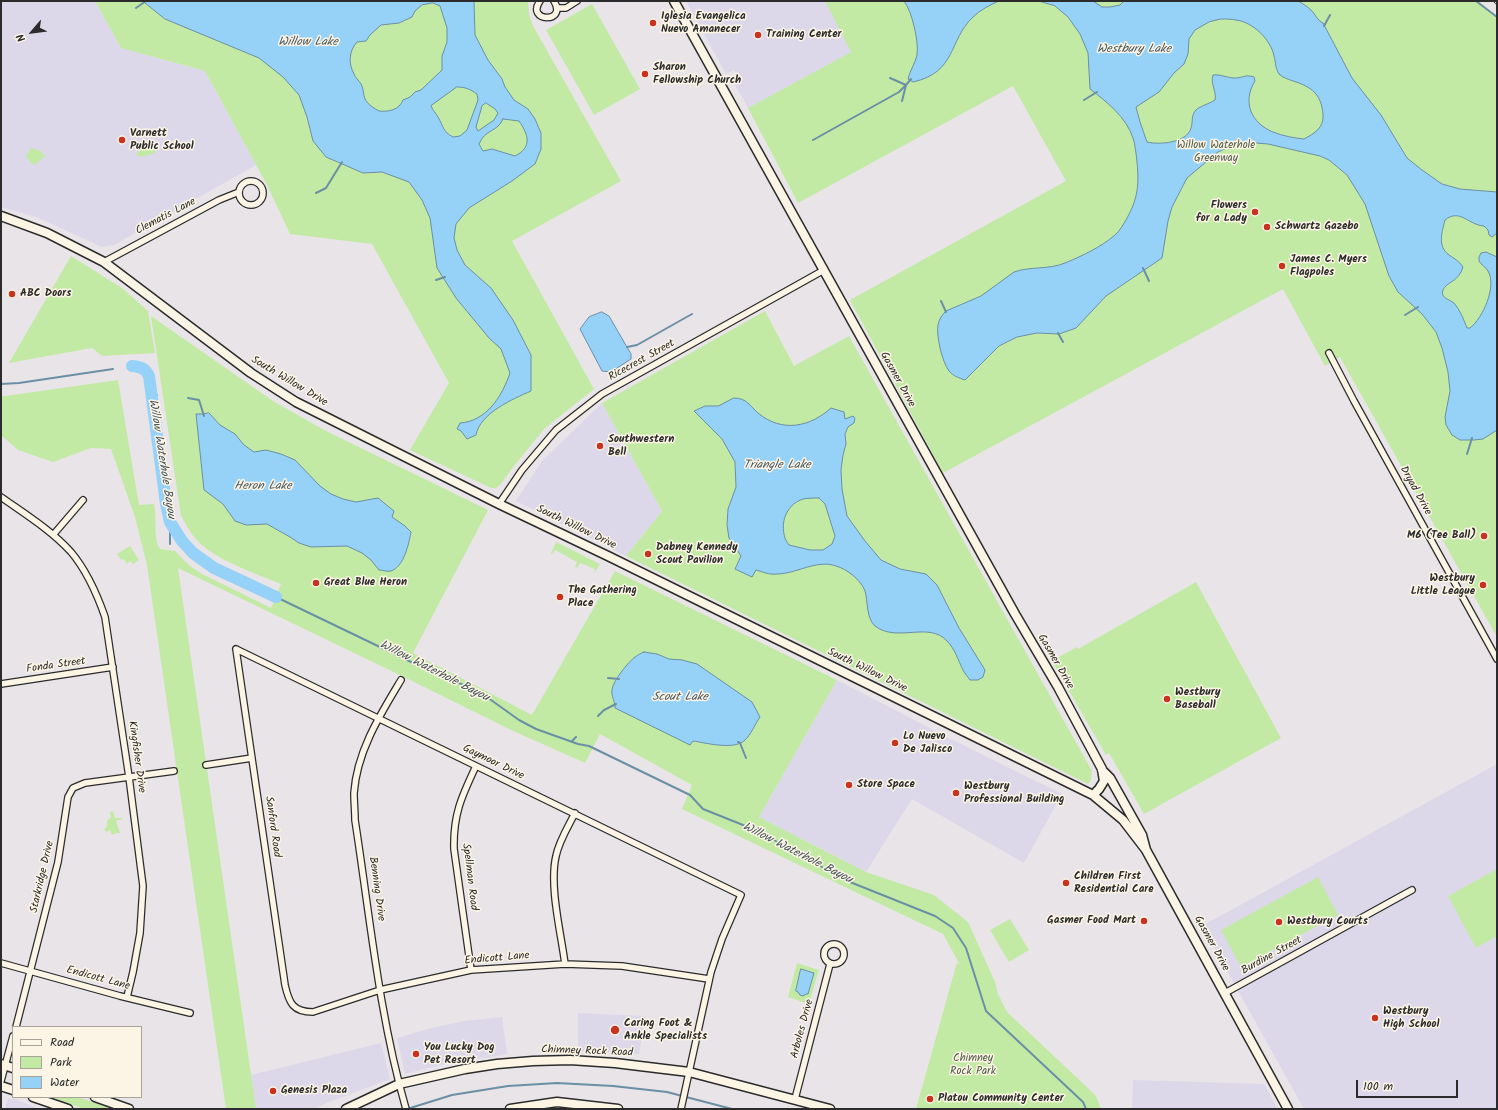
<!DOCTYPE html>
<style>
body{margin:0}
#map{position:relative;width:1498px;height:1110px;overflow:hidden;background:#e9e4e8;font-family:Kalam,sans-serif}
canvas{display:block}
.frame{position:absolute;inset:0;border:2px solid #2b2b2b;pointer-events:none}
.legend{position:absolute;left:12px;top:1026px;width:130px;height:72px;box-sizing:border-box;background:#fcf5e5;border:1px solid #a8a49b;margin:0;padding:5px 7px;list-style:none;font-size:12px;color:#2b2b2b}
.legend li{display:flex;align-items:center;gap:8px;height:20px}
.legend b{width:20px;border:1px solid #a8a49b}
.north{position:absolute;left:12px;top:12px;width:40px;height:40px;-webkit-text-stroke:3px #fcf5e5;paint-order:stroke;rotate:242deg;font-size:11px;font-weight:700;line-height:16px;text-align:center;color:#2b2b2b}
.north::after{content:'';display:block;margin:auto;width:14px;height:18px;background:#2b2b2b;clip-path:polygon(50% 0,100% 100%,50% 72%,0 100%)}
.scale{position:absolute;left:1356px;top:1080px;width:102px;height:18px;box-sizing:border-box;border:2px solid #2b2b2b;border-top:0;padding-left:5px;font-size:12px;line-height:14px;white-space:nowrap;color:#2b2b2b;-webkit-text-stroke:3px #fcf5e5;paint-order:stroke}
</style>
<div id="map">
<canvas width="1498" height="1110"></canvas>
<div class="frame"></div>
<ul class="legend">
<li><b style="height:5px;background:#fcf5e5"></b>Road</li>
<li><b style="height:11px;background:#c3eaa5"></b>Park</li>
<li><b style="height:11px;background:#96d2f7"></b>Water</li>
</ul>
<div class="north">N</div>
<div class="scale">100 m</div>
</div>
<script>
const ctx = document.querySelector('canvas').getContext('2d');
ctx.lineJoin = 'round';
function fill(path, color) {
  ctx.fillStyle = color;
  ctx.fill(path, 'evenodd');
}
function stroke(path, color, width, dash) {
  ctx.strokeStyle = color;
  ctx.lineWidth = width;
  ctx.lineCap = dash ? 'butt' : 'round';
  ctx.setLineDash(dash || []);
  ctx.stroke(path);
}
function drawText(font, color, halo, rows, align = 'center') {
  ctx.font = font + ' Kalam,sans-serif';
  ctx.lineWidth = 3;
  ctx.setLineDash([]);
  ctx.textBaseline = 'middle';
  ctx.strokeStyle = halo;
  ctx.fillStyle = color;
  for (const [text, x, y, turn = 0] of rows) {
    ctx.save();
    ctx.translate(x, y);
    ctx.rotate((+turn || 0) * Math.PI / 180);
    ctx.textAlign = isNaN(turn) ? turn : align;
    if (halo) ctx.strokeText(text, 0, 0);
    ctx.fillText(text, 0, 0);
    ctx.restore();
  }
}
const built = new Path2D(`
 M1,1H95L121,48L205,71L256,165L114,245L102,247L36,217L1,207Z
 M686,1H825L852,52L748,108L734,83L739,79L734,70L726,74Z
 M602,403L662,511L626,556L516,501L542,461Z
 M837,680L949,738L1062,794L1024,863L912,799L866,872L759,817Z
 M1497,764V1109H1304L1202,926Z
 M578,1013L646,1016L639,1054L578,1051Z
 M502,1017L507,1054L436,1066L405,1074L397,1038L428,1029L464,1021Z
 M381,1043L390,1079L329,1102L314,1109H256L251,1075Z
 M1133,1080L1264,1084L1278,1109H1132Z
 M8,1099H15L39,1109H5Z`);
const green = new Path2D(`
 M95,1H528L529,15L533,26L621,181L512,241L594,389L544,429L514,466L500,485L496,488H491L410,450L449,383L372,244L290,234L267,185L205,71L121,48Z
 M825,1H1478L1497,16V637L1340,357L1325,366L1283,289L943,473L850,300L1066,181L1013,86L798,203L748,108L851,52Z
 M592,4L640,89L594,115L546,30Z
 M147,142L151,145L156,152L149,155L138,157L137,153L139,151L140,146Z
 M31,148L41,151L45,156L35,165L30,162L26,156Z
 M71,256L122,288L148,311L155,353L102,356L92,348L9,363Z
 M765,311L794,366L849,336L1092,771L1091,780L1088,784L626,556L662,511L602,403Z
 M151,316L273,401L326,431L488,510L413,653L532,715L615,571L837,680L759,817L866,872L934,895L968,922L995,982L998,994L1007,1012L1089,1089L1096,1096L1101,1109H916L957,962L959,965V963L943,934L682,809L692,785L600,734L585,763L511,730L408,679L178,568L256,1109H226L147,565L135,517L111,449L91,448L53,462L18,450L1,435V396H5L118,380L139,505L154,504C157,518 153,539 160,549L175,551L190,566L202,574L271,608L281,584C259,575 220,561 203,546C193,538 187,526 181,516Z
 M556,542L600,564L594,574L595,569L580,563L577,568L575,567L577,562L555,550L552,554L551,553Z
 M130,546L139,560L133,564L130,561L127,564L124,559L121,560L117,554Z
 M1196,582L1281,738L1144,814L1109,753L1106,755L1052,661L1077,647L1078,649Z
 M113,811L115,818H122V819L116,821L120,833H116L112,835L110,830L107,832L104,830L107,826V821L111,817L110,812Z
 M1497,869V936L1476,948L1448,896Z
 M1318,877L1338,915L1241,967L1221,930Z
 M1010,919L1029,950L1009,962L990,930Z
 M797,963L819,970L809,1004L788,997Z
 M49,1097H77L106,1106L109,1109H85Z`);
const water = new Path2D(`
 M143,1H474L475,35L488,60L502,79L505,87L514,100L528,109L535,119L541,133V149L535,164L512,181L469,208L456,224L454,238L457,250L465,265L491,288L513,320L531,355V391C513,399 480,413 476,435L467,439L461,431L457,429L460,423C487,421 502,396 510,373L501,349L489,338L456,298L437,268L430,218L422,200L409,182L382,172L363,173L326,157L313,141L307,117L299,95L283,77L259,58L165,19ZM433,3L440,6L447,28V42L442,56V70L421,90L415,92L410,97L403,100C399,110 389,112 379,111C374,108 368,105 365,99C363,94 364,89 361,84C359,80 355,78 354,74C348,63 349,51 357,42L366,41L370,35L381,25L399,23L412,17L415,11L422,5ZM457,87C465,87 470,89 477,94L478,100L467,130L460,136L453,137C442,131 444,127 438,117C436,113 433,111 431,106ZM486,103L495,109L498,113L494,120L478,131L476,127L482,106ZM503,119L519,121C528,134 533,147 515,156L492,149L483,151L479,144C485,129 498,132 503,119Z
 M904,1H999C990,5 980,10 973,17C948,41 957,72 913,82L908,79C910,70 915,64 917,55C919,42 912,11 904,1Z
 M1039,1H1093L1102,7H1110L1120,5L1124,1H1298C1302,3 1308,7 1311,10C1316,15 1317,20 1323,23L1352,78L1381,115L1407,158L1422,170L1442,184L1460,189L1497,192V233L1492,237L1489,235L1488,230L1484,226C1468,225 1460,208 1445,220C1442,232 1437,246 1449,255C1455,259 1459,261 1463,267C1459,282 1446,282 1443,290C1440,298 1449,299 1454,303C1460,310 1464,320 1467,328H1470C1483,318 1497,286 1488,271C1486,267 1481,265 1479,261V257L1481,253L1486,252L1497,257V430L1483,439L1474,440H1460L1452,435L1446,425L1445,417L1450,391L1448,372L1442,348L1436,332L1422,314L1398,292L1389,276L1365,204L1347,175L1329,160L1320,156L1268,144L1256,143L1241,145L1231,146L1218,152L1187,178L1172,207L1168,221L1162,258L1106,296L1076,328L1059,334L1037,333L1017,337L999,346L965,380C959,378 953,376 949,371C942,362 936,335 938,325C939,319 942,315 946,311L981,296L1014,272C1031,266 1048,270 1065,263C1082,256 1101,247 1115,235C1120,231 1124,223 1127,218C1140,195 1139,179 1136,153C1135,149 1135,143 1133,138C1126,117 1107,102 1090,89L1088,53L1080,34L1068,17L1055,6ZM1221,19C1226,19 1231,19 1236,20C1253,22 1271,40 1274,56C1276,63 1275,68 1279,74C1283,78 1288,79 1293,81C1312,87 1321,94 1323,114C1324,128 1315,133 1304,139C1294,138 1283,136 1273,132C1251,123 1242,102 1255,81L1254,77C1245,74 1243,78 1235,78C1227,78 1221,74 1213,75C1210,84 1217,92 1215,100C1209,104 1200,106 1196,110C1191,115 1193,122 1191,128C1187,143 1159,145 1147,142L1140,122L1136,107L1159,92L1174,73L1184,64L1188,54L1189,39L1195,30L1209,22Z
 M602,312L609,316L631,354V359L611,372L602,371L580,329L589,317Z
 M734,398C747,398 750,406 758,413C782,433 810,427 831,408L844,412L845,419L853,416L855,418L854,423L848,427L845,434L846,444L843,455L841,470L842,489L847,516L865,541L881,560L900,569L926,574L937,585L959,628L985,670L983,677L978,680H970C968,677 965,674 963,670C958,660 955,649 947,641C929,621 897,643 875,626C866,618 868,601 865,591C861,580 847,569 836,566C817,559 796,574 777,574C769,575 763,572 756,570L752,577L735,569L741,556L729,538L727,525L728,509L736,487L735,462L722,439L694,411L705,406H718ZM819,498L825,504L835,536L832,544L823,550H810L789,545C787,542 784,538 784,534C781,519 788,504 803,499C808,498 814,498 819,498Z
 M209,413L220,425L235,434L244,445L254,452L266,450L281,454L295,460L320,486L331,494L343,499L356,502L378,498L394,511L392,517L405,526L411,532C409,543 404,567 391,571C388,572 382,570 379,570L371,560L362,553L347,546L311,547L299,543L290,537L267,524L246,525L235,521L223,504L204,490L196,414H203Z
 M644,652L657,654L669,659L682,660L697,664L752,702L760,717C755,724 751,735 744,741C733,750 706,743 693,741L690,745L615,708C615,701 611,696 612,690C612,682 629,661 635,657C638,655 641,653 644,652Z
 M801,969L814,973L808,994H806L803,996L800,995L798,992L796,991Z`);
const stream = new Path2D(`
 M1476,1L1497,17
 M136,8L146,1
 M1324,26L1330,15
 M890,78L906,85L911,79
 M1084,100L1097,92
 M902,101L906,85
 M813,140L899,92L906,85
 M316,193L326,188L342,162
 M1143,268L1149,281
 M436,280L445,277
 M941,301L946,312
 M1405,315L1418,307
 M1058,333L1063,342
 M627,347L637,345L692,314
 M1,384L19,383L113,369
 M151,396L157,395
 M188,398L199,400L204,416
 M1467,454L1472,438
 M170,522V544
 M276,597L434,673L471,688L491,700L519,720L536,729L578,744L589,746L690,795L703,809L758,831L845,880L935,916L953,928L966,948L986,1011L1083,1102L1086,1109
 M608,678L619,679
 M598,716L604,710L616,704
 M572,741L576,737
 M738,742L740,743L746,758
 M407,1109L452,1095L508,1086L557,1083L613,1086L667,1092L732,1109`);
const river = new Path2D(`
 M132,366C141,367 145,368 149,376L166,504L170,522L182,541L193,553L214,568L276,597`);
const street = new Path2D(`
 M540,1C525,22 568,24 554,1
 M557,8H566L577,1
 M239 193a12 12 0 1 1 24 0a12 12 0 1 1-24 0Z
 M104,262L219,200L239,192
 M1329,353L1354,401L1497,659
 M1,497C25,514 51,530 71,552C87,571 97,594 105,617L129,777L143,886L140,933L133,972L127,997
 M499,504L522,470L556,430L602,394L824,270
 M53,535L83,500
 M236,649L285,985C289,1003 293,1012 313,1012L380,990L471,970L565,964L622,966L709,979
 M236,649L741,895L722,939L711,972L681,1109
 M401,680C380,715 357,751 354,793C354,802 355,811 355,820C370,917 379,1015 406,1109
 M1,684L113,667
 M206,765L252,758
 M824 954a10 10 0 1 1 20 0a10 10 0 1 1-20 0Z
 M1,963L120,996L190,1013
 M565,964C561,933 549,886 556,856C559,841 568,827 575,813
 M471,970L454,849C453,814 462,796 476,766
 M1225,993L1412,890
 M16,1027L58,862L68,797L73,788L85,783L174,771
 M1,1081L13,1036
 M795,1099L830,964`);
const secondary = new Path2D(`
 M674,1L1015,614L1058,687L1102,769L1104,781L1099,789L1093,795
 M1,216L47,233L104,262L251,373L296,402L499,504L610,557L1093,795L1123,820L1146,850
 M1102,770L1110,778L1142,835L1146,850L1288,1109
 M1,1064L13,1068
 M1,1086L13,1090
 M33,1097L68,1109
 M95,1097L129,1109
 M346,1109L399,1084L465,1069L497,1064L533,1061L570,1060L615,1063L689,1072L830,1109
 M510,1109L557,1102L618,1109`);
const rail = new Path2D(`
 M1495,1L1497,3`);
const markers = [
 [653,23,4,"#c8321e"],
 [758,35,4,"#c8321e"],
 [645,74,4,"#c8321e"],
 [122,140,4,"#c8321e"],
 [1255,212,4,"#c8321e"],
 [1267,227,4,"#c8321e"],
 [1282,266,4,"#c8321e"],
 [12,294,4,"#c8321e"],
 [600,446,4,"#c8321e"],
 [1484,536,4,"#c8321e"],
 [648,554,4,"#c8321e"],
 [316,583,4,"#c8321e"],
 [1483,585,4,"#c8321e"],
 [560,597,4,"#c8321e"],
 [1167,699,4,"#c8321e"],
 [895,743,4,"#c8321e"],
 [849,785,4,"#c8321e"],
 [956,793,4,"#c8321e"],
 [1066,883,4,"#c8321e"],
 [1144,921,4,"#c8321e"],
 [1279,922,4,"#c8321e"],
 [1375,1018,4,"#c8321e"],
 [615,1030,5,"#c8321e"],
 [416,1054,4,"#c8321e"],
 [273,1091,4,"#c8321e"],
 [930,1099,4,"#c8321e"]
];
const poiNames = [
 ["Iglesia Evangelica",661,17],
 ["Nuevo Amanecer",661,30],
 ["Training Center",766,35],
 ["Sharon",653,68],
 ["Fellowship Church",653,81],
 ["Varnett",130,134],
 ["Public School",130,147],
 ["Flowers",1247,206,"right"],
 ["for a Lady",1247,219,"right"],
 ["Schwartz Gazebo",1275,227],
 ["James C. Myers",1290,260],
 ["Flagpoles",1290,273],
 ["ABC Doors",20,294],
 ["Southwestern",608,440],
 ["Bell",608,453],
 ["M6 (Tee Ball)",1476,536,"right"],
 ["Dabney Kennedy",656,548],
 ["Scout Pavilion",656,561],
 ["Westbury",1475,579,"right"],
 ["Little League",1475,592,"right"],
 ["Great Blue Heron",324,583],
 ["The Gathering",568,591],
 ["Place",568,604],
 ["Westbury",1175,693],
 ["Baseball",1175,706],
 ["Lo Nuevo",903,737],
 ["De Jalisco",903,750],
 ["Store Space",857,785],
 ["Westbury",964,787],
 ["Professional Building",964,800],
 ["Children First",1074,877],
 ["Residential Care",1074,890],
 ["Gasmer Food Mart",1136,921,"right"],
 ["Westbury Courts",1287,922],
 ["Westbury",1383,1012],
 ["High School",1383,1025],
 ["Caring Foot &",624,1024],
 ["Ankle Specialists",624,1037],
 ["You Lucky Dog",424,1048],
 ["Pet Resort",424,1061],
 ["Genesis Plaza",281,1091],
 ["Platou Community Center",938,1099]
];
const parkNames = [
 ["Willow Waterhole",1216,146],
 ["Greenway",1216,159],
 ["Chimney",973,1059],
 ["Rock Park",973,1072]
];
const streetNames = [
 ["Clematis Lane",166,217,-28],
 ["Ricecrest Street",642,361,-29],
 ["Gasmer Drive",897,380,61],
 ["South Willow Drive",289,382,31],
 ["Dryad Drive",1415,491,61],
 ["South Willow Drive",576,528,26],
 ["Gasmer Drive",1055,662,60],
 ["Fonda Street",56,666,-8],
 ["South Willow Drive",867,671,26],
 ["Kingfisher Drive",136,757,82],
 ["Gaymoor Drive",493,763,26],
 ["Sanford Road",272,827,82],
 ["Starkridge Drive",43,877,-77],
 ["Spellman Road",469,877,83],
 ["Benning Drive",376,889,82],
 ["Gasmer Drive",1211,944,61],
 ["Burdine Street",1272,956,-29],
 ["Endicott Lane",497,959,-5],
 ["Endicott Lane",98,979,15],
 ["Arboles Drive",803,1029,-75],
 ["Chimney Rock Road",587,1052,2]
];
const waterNames = [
 ["Willow Lake",308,43],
 ["Westbury Lake",1134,50],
 ["Willow Waterhole Bayou",161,459,81],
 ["Triangle Lake",777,466],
 ["Heron Lake",263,487],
 ["Willow Waterhole Bayou",434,672,27],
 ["Scout Lake",680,698],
 ["Willow Waterhole Bayou",797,854,27]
];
fill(built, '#dcd8ea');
fill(green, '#c3eaa5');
fill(water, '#96d2f7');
stroke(water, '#6b8fa5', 1);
stroke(stream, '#6b8fa5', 2);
stroke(river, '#96d2f7', 12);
stroke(street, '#2b2b2b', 8);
stroke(secondary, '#2b2b2b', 11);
stroke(street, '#fcf5e5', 5.5);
stroke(secondary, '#fcf5e5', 8);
stroke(rail, '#2b2b2b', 3.5);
stroke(rail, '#fcf5e5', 2, [6]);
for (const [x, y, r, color] of markers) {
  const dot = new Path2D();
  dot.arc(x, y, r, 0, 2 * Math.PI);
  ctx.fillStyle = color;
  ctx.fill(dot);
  stroke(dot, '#fcf5e5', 1.5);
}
drawText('bold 11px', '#2b2b2b', '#fcf5e5', poiNames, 'left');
drawText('11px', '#515b4a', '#fcf5e5', parkNames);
drawText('11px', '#2b2b2b', '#fcf5e5', streetNames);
drawText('italic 12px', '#46555e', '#fcf5e5', waterNames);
</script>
